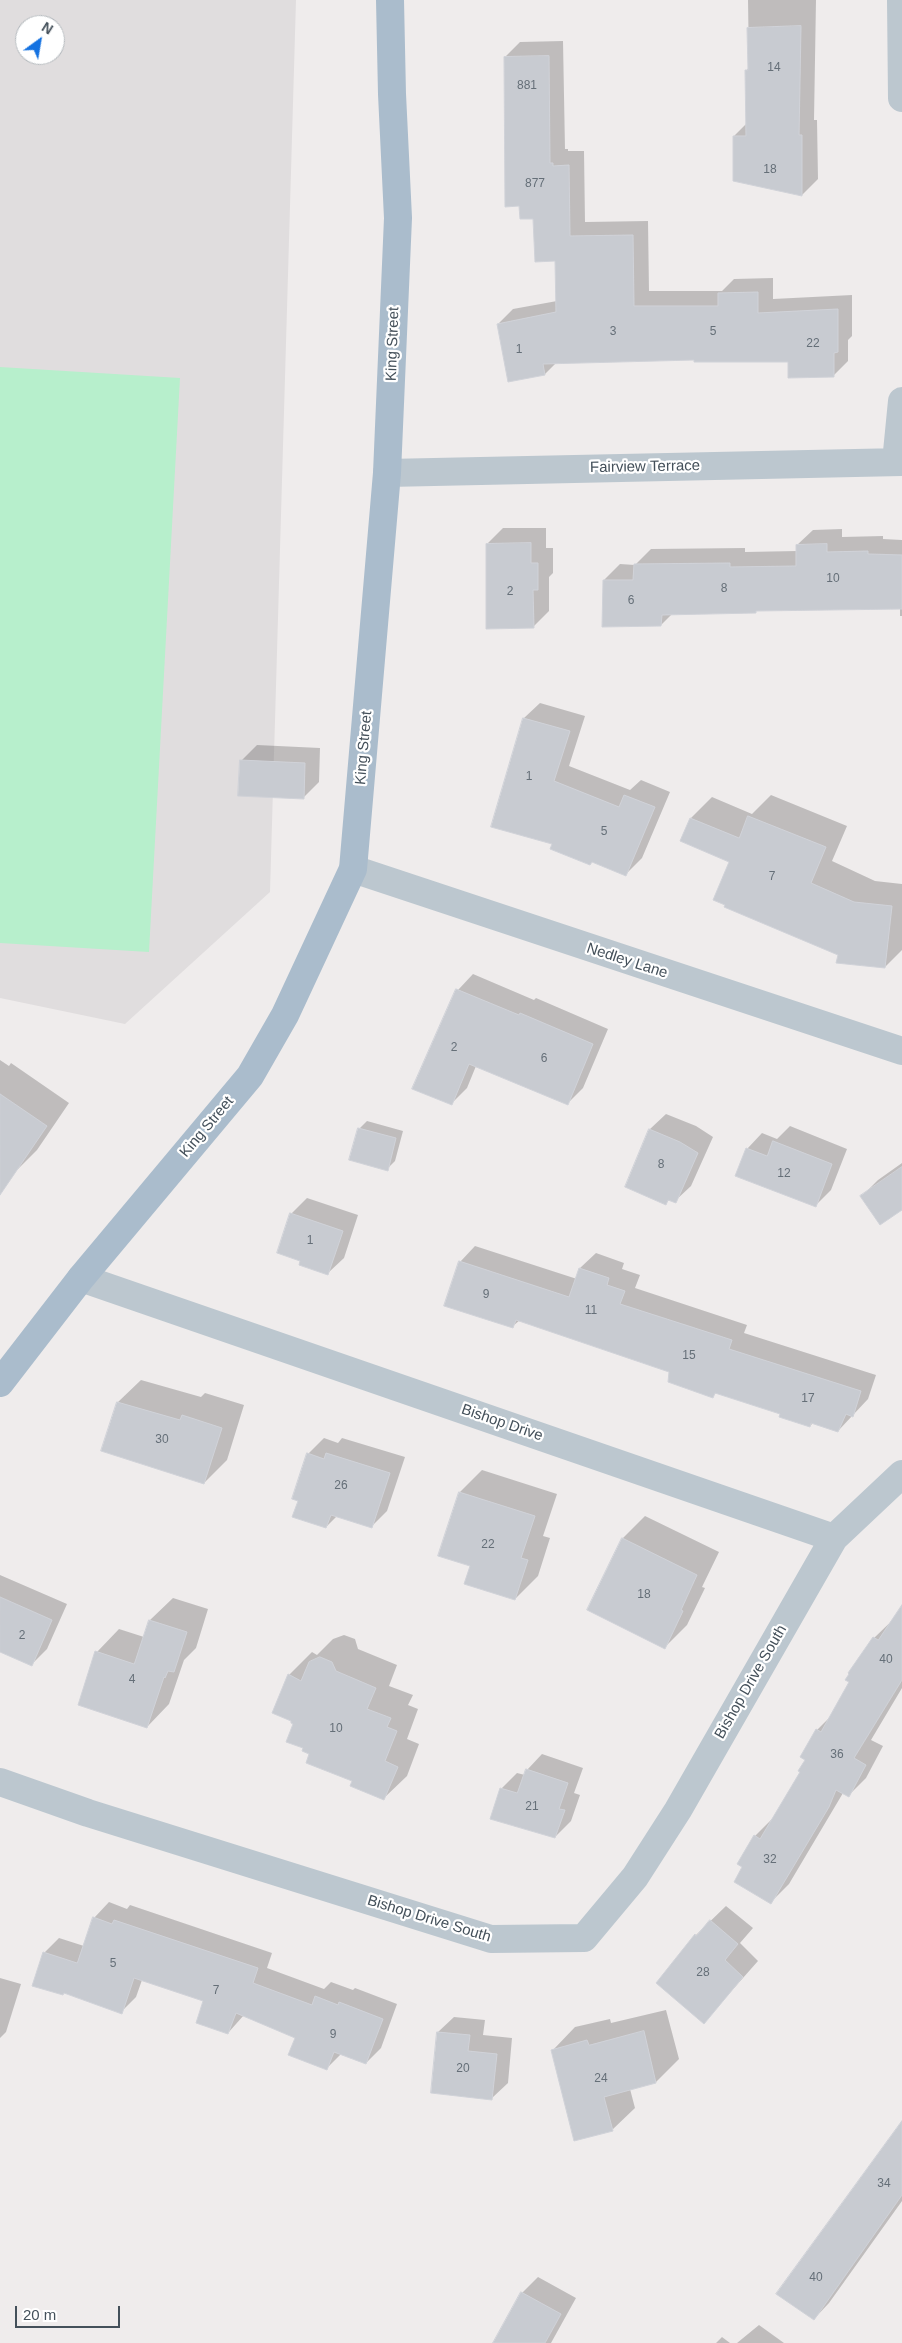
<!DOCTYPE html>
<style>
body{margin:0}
#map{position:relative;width:902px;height:2343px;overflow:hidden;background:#efecec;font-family:Arial,sans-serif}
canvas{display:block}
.north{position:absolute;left:15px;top:15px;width:50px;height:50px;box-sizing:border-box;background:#fff;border:1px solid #b4b9bd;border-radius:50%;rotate:32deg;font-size:14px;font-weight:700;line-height:20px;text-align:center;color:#44505a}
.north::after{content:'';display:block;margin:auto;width:18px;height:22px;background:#1472e1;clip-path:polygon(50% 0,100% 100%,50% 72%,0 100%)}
.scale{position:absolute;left:15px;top:2306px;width:105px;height:22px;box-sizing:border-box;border:2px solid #44505a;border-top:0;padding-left:6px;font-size:15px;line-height:18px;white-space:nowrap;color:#44505a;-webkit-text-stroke:4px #fff;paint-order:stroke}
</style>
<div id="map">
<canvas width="902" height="2343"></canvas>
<div class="north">N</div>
<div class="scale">20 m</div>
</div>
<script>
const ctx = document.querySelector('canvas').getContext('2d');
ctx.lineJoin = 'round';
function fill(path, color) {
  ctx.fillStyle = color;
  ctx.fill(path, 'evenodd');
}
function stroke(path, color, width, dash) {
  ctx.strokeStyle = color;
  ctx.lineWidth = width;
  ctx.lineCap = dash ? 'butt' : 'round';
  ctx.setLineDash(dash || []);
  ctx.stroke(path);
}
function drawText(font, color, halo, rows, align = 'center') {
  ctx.font = font + ' Arial,sans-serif';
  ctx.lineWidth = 4.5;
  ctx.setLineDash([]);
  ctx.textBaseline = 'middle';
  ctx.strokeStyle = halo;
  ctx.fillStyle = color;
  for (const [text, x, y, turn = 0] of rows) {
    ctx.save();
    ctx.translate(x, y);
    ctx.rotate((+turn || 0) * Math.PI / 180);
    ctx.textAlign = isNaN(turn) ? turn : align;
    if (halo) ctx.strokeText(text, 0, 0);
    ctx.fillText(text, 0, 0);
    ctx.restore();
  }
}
const education = new Path2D(`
 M0,0H296L270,892L125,1024L0,998ZM25,25H55V55H25Z`);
const green = new Path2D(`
 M0,367L180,378L149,952L0,943Z`);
const shadow = new Path2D(`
 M748,0H816L814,120H817L818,179L802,195L734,136L747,123L746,71L749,67Z
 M563,41L565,149H568V151H584L585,222L648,221L649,291H722L734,279L773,278V299L852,295V336L848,340V361L833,376L789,361L695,359L557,362L545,374L498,324L513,309L557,301L556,260L505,57L520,42Z
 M503,528H546V548H553V573L549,577V611L533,627L487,544Z
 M842,529V537L883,536V539L902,540V616H900V608L758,609L755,612L672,614L661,625L604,580L620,564L635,565L651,549L745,548V552L797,551V545L813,530Z
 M540,703L585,716L569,766L630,790L641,780L670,792L642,858L626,874L554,844L524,718Z
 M257,745L320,748L319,782L303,798L241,761Z
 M771,795L847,826L832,861L875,881L902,884V950L885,967L839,955L730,862L691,818L712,797L752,814Z
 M473,974L534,1000L536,998L608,1029L583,1088L567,1104L476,1066L467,1088L451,1104L458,990Z
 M0,1060L9,1066L11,1063L69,1103L37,1150L14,1173L0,1175Z
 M666,1114L696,1126L713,1137L691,1186L675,1201L670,1199L666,1203L627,1186L650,1129Z
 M367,1121L403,1131L395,1161L387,1169L359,1129Z
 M790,1126L847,1149L831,1190L815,1206L747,1149L762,1133L777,1139Z
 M902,1163V1208L862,1196L878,1180Z
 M307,1198L358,1215L344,1258L328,1273L291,1214Z
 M475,1246L577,1279L580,1268L596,1253L624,1263L622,1269L640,1275L635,1288L747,1325L744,1333L876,1375L868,1399L838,1431L813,1423L810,1426L782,1413L717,1392L713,1396L670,1371L520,1320L513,1326L460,1262Z
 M141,1380L201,1397L205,1393L244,1405L227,1460L204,1483L118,1402Z
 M324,1438L338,1443L342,1438L405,1457L387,1511L371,1527L337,1516L326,1527L299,1501L308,1454Z
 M482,1470L557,1494L543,1536L550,1538L538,1576L515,1599L471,1565L460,1492Z
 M645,1516L719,1552L702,1587L705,1588L687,1625L665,1647L623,1538Z
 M0,1575L67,1604L47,1649L31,1665L0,1651Z
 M173,1598L208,1609L196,1648L184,1660L169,1704L147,1727L97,1652L119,1629L144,1637L150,1620Z
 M902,1611V1688L871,1740L883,1746L866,1778L848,1796L843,1793L789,1884L771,1902L744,1867L755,1836L773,1818L802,1772L806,1760L802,1757L817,1730L832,1715L874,1638Z
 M344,1635L355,1639L358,1649L397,1665L389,1686L413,1695L408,1705L418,1709L407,1739L419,1744L407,1776L384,1798L311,1754L304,1747L295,1723L289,1675L312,1652L317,1655L333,1639Z
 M542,1754L583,1768L574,1793L580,1795L571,1821L555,1837L501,1789L517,1773L525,1775L527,1770Z
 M109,1902L127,1909L130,1905L272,1953L267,1968L324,1989L331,1982L353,1990L355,1988L397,2004L381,2048L366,2063L342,2053L327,2068L296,2037L244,2015L228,2033L205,2001L142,1980L136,1997L121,2012L44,1953L59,1938L84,1946L94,1918Z
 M726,1906L753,1928L740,1943L758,1961L704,2022L696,1935Z
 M0,1978L21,1984L6,2032L0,2038Z
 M666,2010L679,2059L656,2082L630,2089L635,2108L612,2130L553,2050L575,2027L610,2019L611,2023Z
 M454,2017L485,2020L483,2035L512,2038L508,2083L492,2098L438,2032Z
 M902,2130V2201L829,2303L814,2319Z
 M538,2277L576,2298L551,2343H494L522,2293Z
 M759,2325L784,2343H737Z
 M722,2337L730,2343H716Z`);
const building = new Path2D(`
 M801,26L799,135H802V196L733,181V136H746L745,70H748L747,28Z
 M549,56L550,163H553V166L569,165L570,236L633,235L634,306H718V293L758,292V313L838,309V352L834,353V377L788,378V362H694V360L543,364L545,375L508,382L497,324L556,312L555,261L535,262L533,219H520L519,206L505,207L504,57Z
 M531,543V563H538V590H533L534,628L486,629V544Z
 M827,544V552L868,551V554L902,555V609L756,611V613L662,615L661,626L602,627L603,580H633L634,564L730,563V567L796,566V545Z
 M523,718L570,731L554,781L619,807L624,795L655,807L626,876L592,862L590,865L550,849L552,844L491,827Z
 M240,760L305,763L304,799L238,796Z
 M748,816L826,847L811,883L854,902L892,906L885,968L836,963L838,955L724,907L725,905L713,900L729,862L680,841L690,818L739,838Z
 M456,989L519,1015L520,1013L593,1044L568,1105L469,1064L452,1105L412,1089Z
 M0,1094L47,1126L0,1195Z
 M358,1128L396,1138L388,1171L349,1160Z
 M649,1129L680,1142L698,1153L676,1203L668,1200L666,1205L625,1187Z
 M773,1141L832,1164L816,1207L735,1176L746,1148L767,1156Z
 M902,1167V1210L880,1225L860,1196Z
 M290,1213L343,1231L328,1275L299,1265L300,1261L277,1253Z
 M459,1261L569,1297L579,1268L609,1278L607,1285L625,1291L620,1304L732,1340L729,1349L861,1391L853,1417L846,1414L838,1432L811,1423L810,1427L779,1417L780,1414L715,1393L713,1398L668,1382L669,1372L516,1320L513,1328L444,1306Z
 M117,1402L180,1420L182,1415L222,1428L204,1484L101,1451Z
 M307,1453L324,1459L326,1453L390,1473L372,1528L331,1515L326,1528L292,1517L298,1501L292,1499Z
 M459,1492L535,1516L521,1558L528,1560L515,1600L464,1584L470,1566L438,1556Z
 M622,1538L697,1575L681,1610L683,1611L665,1649L587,1610Z
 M0,1597L52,1620L32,1666L0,1652Z
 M902,1605V1680L854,1758L866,1765L849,1797L836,1790L829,1807L771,1904L734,1882L742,1867L737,1864L754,1835L760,1839L800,1772L798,1771L805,1760L800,1757L816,1729L821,1732L849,1682L845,1680L849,1674L848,1673L873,1637L878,1640Z
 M149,1620L187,1632L174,1672L168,1671L165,1678L164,1677L147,1728L78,1705L95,1651L134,1664Z
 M320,1657L332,1662L336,1671L376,1688L367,1709L391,1718L387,1727L397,1731L385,1761L398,1767L384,1800L350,1786L352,1781L306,1763L309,1754L302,1751L303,1748L286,1742L293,1724L291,1723V1721L272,1713L288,1674L301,1681L309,1662Z
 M526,1769L568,1783L559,1809L565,1810L555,1838L490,1819L500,1788L517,1793Z
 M93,1917L112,1924L114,1920L258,1968L253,1983L312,2005L315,1996L338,2005L339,2002L383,2019L366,2064L334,2052L327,2070L288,2055L295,2038L236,2013L228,2034L196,2023L203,2001L134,1978L122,2014L64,1993L63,1995L32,1986L43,1952L77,1963Z
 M710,1920L738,1944L725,1960L743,1977L704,2024L656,1983L695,1934L696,1936Z
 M644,2031L656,2083L604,2097L613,2131L574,2141L551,2050L587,2040L589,2045Z
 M437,2032L470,2035L468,2051L497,2054L492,2100L431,2093Z
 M902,2121V2195L814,2320L776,2294Z
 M521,2292L561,2314L545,2343H493Z`);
const minor = new Path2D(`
 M901,0L902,98
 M896,462L902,401
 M387,473L902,462
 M353,869L902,1051
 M81,1278L834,1538L902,1474
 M0,1782L88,1813L491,1939L584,1938L635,1877L678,1810L834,1538`);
const major = new Path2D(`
 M0,1383L81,1278L250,1076L285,1015L353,869L387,473L398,218L392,94L390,0`);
const numberNames = [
 ["14",774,68],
 ["881",527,86],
 ["18",770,170],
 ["877",535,184],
 ["3",613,332],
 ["5",713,332],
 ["22",813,344],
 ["1",519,350],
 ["10",833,579],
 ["8",724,589],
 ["2",510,592],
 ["6",631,601],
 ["1",529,777],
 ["5",604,832],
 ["7",772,877],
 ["2",454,1048],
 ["6",544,1059],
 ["8",661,1165],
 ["12",784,1174],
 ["1",310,1241],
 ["9",486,1295],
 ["11",591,1311],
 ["15",689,1356],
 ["17",808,1399],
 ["30",162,1440],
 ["26",341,1486],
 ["22",488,1545],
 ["18",644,1595],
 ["2",22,1636],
 ["40",886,1660],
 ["4",132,1680],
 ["10",336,1729],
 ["36",837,1755],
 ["21",532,1807],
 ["32",770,1860],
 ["5",113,1964],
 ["28",703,1973],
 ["7",216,1991],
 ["9",333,2035],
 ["20",463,2069],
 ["24",601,2079],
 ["34",884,2184],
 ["40",816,2278]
];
const streetNames = [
 ["King Street",393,344,-88],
 ["Fairview Terrace",645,467,-1],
 ["King Street",364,748,-85],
 ["Nedley Lane",627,961,18],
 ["King Street",207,1127,-50],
 ["Bishop Drive",502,1423,19],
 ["Bishop Drive South",751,1682,-60],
 ["Bishop Drive South",429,1919,17]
];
fill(education, '#e0ddde');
fill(green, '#b7efcc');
fill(shadow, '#0003');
fill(building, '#c8cbd1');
stroke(building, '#d0d2d8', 1);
stroke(minor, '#bcc7cf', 28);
stroke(major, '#aabccc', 28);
drawText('12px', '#656f78', null, numberNames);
drawText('15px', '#44505a', '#fff', streetNames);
</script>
